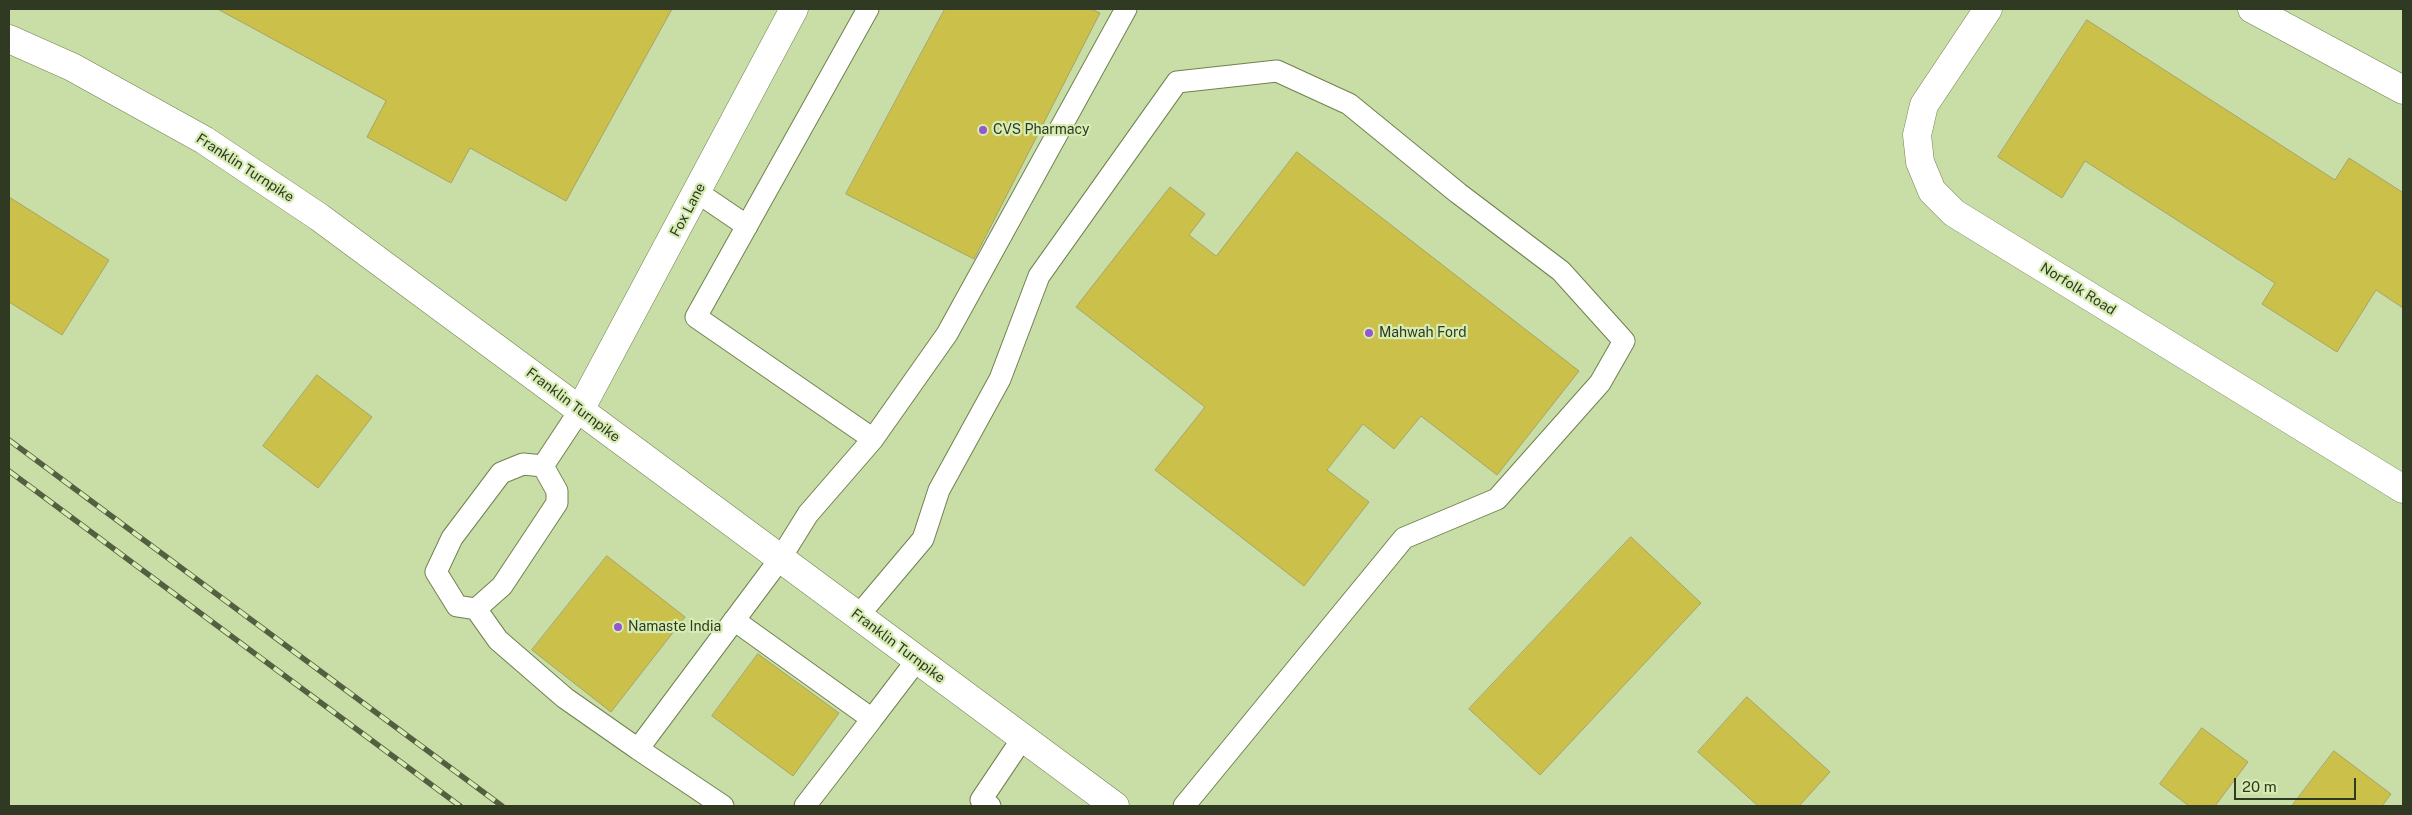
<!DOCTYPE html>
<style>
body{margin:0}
#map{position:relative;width:2412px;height:815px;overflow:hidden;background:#c9dea6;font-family:"Public Sans",sans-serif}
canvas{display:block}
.frame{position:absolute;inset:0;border:10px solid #303922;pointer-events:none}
.scale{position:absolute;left:2234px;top:778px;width:122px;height:22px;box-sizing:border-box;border:2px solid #303922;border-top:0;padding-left:6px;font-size:15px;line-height:18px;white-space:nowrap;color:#303922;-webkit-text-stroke:4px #d6ecb3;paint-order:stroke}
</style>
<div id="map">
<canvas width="2412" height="815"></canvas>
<div class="frame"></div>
<div class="scale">20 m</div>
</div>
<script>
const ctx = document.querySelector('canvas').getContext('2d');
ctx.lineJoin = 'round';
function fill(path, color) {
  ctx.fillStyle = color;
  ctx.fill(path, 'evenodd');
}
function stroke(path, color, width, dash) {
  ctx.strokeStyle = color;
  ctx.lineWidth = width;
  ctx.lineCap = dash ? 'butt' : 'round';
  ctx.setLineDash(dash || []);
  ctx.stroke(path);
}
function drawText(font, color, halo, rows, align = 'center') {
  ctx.font = font + ' "Public Sans",sans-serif';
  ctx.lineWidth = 4.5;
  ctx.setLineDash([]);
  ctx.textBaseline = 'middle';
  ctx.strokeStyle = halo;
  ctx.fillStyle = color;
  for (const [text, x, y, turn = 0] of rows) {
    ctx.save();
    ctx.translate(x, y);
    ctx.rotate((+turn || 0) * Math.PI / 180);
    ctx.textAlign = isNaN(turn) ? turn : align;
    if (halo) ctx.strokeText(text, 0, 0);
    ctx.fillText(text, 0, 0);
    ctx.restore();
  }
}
const building = new Path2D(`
 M218,9H672L566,201L470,148L451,183L367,137L386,101Z
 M945,9H1091L1100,13L974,259L846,194Z
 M2087,20L2335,180L2349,158L2402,192L2403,190V308L2376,290L2337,352L2262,304L2275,283L2085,161L2062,198L1998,157Z
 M1297,152L1579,371L1497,475L1421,416L1394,449L1363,424L1327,470L1369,502L1304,586L1155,470L1205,407L1076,307L1170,187L1205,214L1189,235L1216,256Z
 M9,197L109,260L62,335L9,302Z
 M317,375L372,417L318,488L263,446Z
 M1631,537L1701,603L1540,775L1469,709Z
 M607,556L685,617L611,712L532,650Z
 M758,654L839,713L793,776L712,716Z
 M1747,697L1830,772L1799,806H1758L1698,752Z
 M2202,728L2248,762L2215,806H2189L2160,784Z
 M2334,751L2391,794L2382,806H2292Z`);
const lane = new Path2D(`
 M868,9L696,317L873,439
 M697,192L747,226
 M523,464L543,466L557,491V503L502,586L476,609L457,606L436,572L452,538L501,473Z
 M543,466L580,410
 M476,609L498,640L565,698L638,749L780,559L808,514L873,439L947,334L1126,9
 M858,616L923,539L939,490L1000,379L1039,276L1177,82L1277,71L1349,104L1458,193L1561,271L1624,341L1600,383L1497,499L1404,538L1184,806
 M734,620L872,719L805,806
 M872,719L917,660
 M638,749L723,806
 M990,806L981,800L1022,739`);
const street = new Path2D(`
 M1988,9L1924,105L1917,135L1920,162L1932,191L1954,213L2403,489
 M2252,9L2403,90
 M580,410L794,9`);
const primary = new Path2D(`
 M9,39L72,67L204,140L319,217L1115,806`);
const rail = new Path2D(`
 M9,440L502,806
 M9,471L460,806`);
const markers = [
 [983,130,5,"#9357ce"],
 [1369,333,5,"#9357ce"],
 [618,627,5,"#9357ce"]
];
const poiNames = [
 ["CVS Pharmacy",993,130],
 ["Mahwah Ford",1379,333],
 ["Namaste India",628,627]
];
const streetNames = [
 ["Franklin Turnpike",245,168,33],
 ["Fox Lane",688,210,-62],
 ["Norfolk Road",2078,289,32],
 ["Franklin Turnpike",573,405,37],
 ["Franklin Turnpike",898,646,37]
];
fill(building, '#cac04a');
stroke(building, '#a7a368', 1);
stroke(lane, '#70824e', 23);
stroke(street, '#70824e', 29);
stroke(primary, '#70824e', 29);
stroke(lane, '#fff', 21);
stroke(street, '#fff', 28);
stroke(primary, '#fff', 28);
stroke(rail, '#535f40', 5.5);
stroke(rail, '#d6ecb3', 4, [11]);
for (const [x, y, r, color] of markers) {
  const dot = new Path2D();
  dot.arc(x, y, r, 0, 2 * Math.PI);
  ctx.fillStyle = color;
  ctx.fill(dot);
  stroke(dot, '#d6ecb3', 2);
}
drawText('14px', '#303922', '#d6ecb3', poiNames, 'left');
drawText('14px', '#303922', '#d6ecb3', streetNames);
</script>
